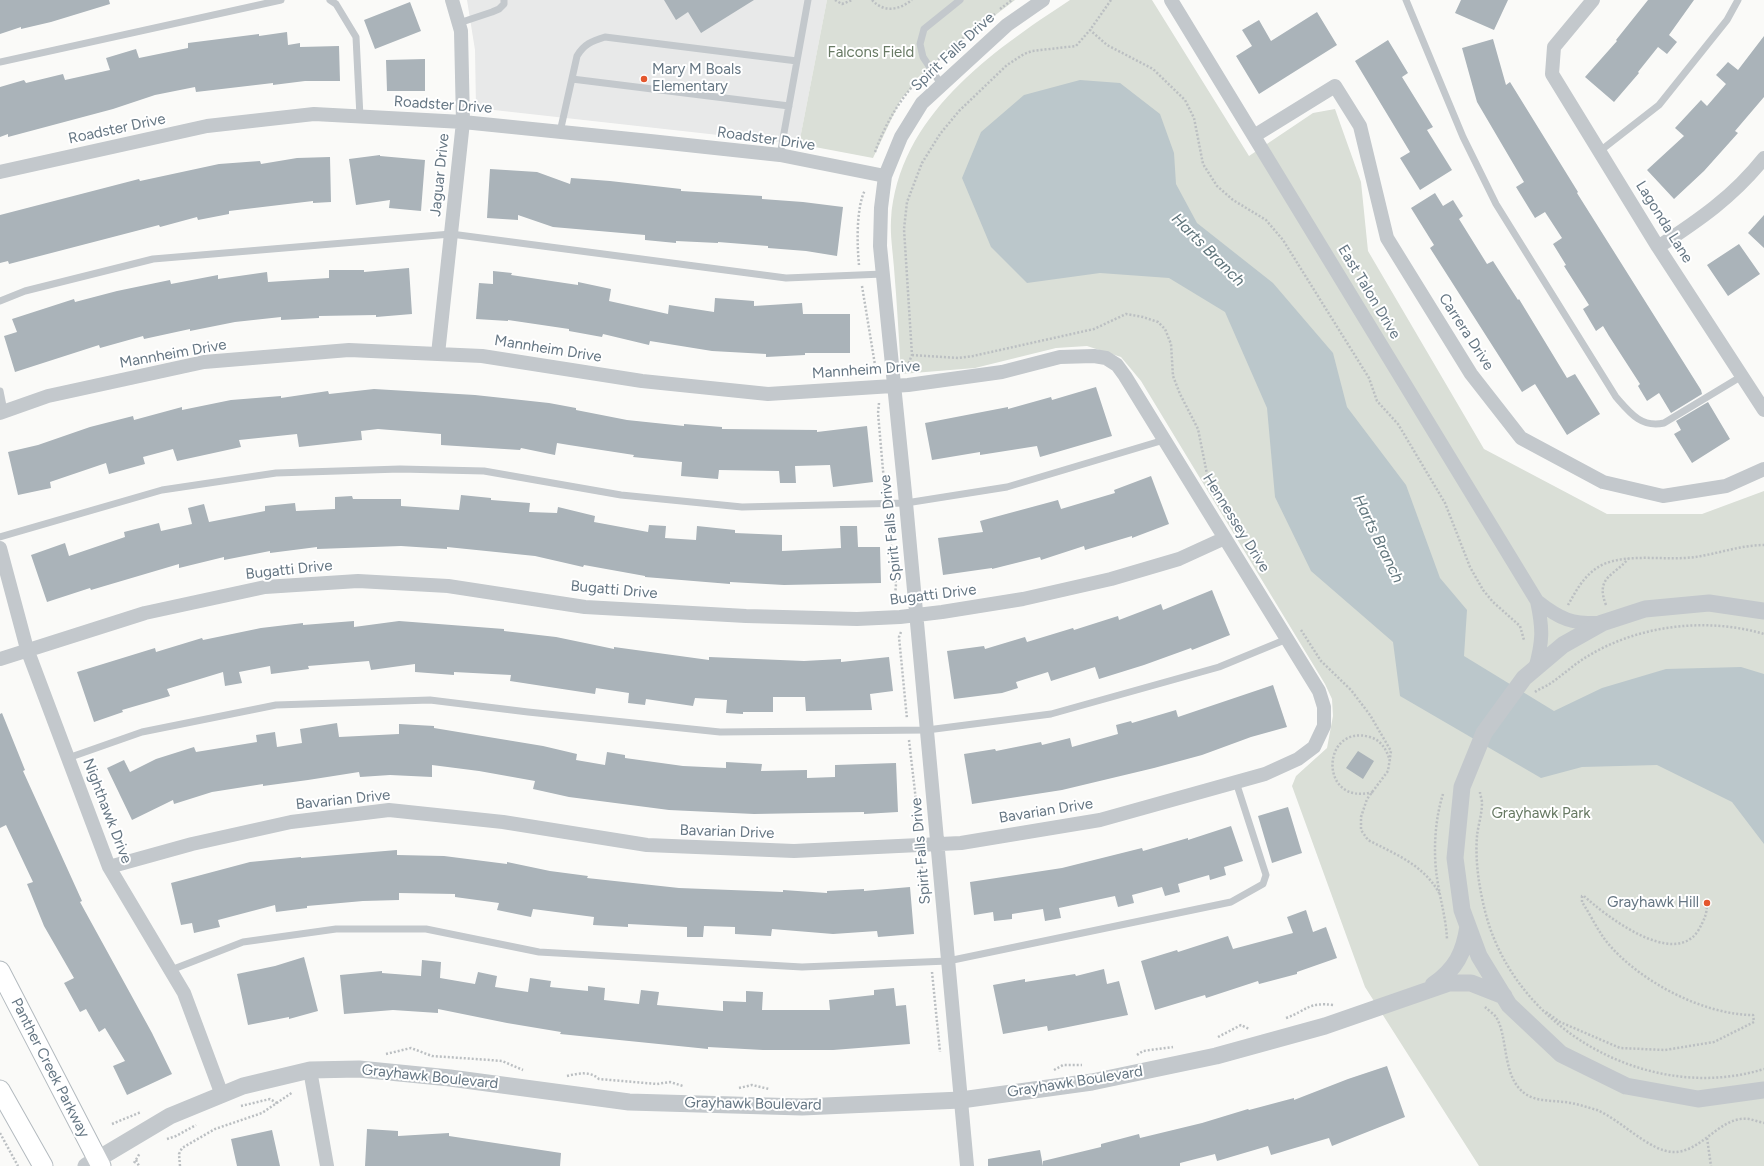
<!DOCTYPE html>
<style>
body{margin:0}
canvas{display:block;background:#fafaf8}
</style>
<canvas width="1764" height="1166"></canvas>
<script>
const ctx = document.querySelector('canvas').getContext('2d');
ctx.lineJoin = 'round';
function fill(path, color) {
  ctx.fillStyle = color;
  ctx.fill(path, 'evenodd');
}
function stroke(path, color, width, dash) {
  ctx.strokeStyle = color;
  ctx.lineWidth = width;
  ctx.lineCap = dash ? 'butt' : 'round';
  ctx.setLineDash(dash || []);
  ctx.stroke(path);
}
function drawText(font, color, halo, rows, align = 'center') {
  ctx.font = font + ' Figtree,sans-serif';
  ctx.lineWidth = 4;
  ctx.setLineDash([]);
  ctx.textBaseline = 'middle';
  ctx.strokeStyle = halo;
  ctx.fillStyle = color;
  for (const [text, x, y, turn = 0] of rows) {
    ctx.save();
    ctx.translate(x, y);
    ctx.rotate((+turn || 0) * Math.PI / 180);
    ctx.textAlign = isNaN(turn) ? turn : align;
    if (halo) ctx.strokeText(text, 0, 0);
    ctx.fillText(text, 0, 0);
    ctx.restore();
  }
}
const built = new Path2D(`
 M467,0H827L799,144L476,108L475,50Z`);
const green = new Path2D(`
 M827,0H1015L938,59L901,99L873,158L799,144Z
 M1070,0H1152L1249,156L1313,113L1335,109L1361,182L1368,251L1484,449L1607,514H1702L1764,491V1166H1479L1365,987L1292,786L1296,776L1327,748L1333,716L1332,699L1325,684L1141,381L1121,357L1087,346L1056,348L975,368L901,374C899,339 897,304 894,268C893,253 890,235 891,220C898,116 991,52 1070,0Z`);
const water = new Path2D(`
 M1080,80L1120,83L1160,114L1174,153L1176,184L1197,223L1273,283L1333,353L1347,407L1406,485L1440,578L1467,610L1464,656L1554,711L1602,688L1666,669L1741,667L1764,674V844L1732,802L1657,765L1582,767L1541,778L1400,696L1393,642L1311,571L1275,497L1267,408L1225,312L1169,278L1100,273L1027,283L991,247L962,178L981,132L1024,95Z`);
const building = new Path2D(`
 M0,0H109L110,4L51,22L21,29V27L0,34Z
 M664,0H754L701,33L688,12L676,20Z
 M1461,0H1508L1494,30L1455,13Z
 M1648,0H1694L1669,35L1677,42L1667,54L1658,47L1638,72L1639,73L1614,102L1585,77L1617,41L1616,40Z
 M410,2L421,31L375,49L364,20Z
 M1317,12L1337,45L1259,94L1236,56L1252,46L1242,30L1259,20L1271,41Z
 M287,32L288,45L300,43V47L339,46L340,81H305L273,85V83L196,92L195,87L155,95L113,109L8,137V134L0,137V87L24,80L26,83L63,74L65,80L110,70L106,58L136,49L139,58L188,48V43L259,34V36Z
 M1764,36V97L1735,131L1738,133L1704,171L1674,199L1647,170L1684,136L1675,128L1701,100L1707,106L1726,84L1716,75L1728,62L1738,70Z
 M1493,39L1506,85L1510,82L1578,192L1577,193L1701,390L1702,394L1671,413L1659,393L1647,401L1638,386L1640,384L1609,336L1603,326L1596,331L1583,309L1589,305L1564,266L1566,265L1553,244L1562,238L1545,212L1535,218L1516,187L1524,182L1477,102L1462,48Z
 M1388,40L1408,73L1402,77L1433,127L1427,130L1452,170L1420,190L1400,158L1410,152L1355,61Z
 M425,59V91H387L386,60Z
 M380,155V156L425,160L421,211L389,208L390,200L356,205L349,159Z
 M330,157L331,202L313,203V201L229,211V214L198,220L197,217L160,227L159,225L9,264L8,261L0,263V215L139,179L140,181L219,164L260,161L261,164L297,158Z
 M490,169L537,172L570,184L571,178L610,181L681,189V191L762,196V199L803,202L843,207L837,256L806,251L768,248V246L718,242V243L676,241V243L645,240V235L553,227L518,215V220L487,218Z
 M1435,193L1443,206L1453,200L1463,216L1459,219L1487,264L1493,261L1518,300L1519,299L1567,378L1575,374L1600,414L1567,435L1535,384L1522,392L1430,248L1434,245L1411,208Z
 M1764,215V248L1748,233Z
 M1739,244L1760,274L1728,296L1707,265Z
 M409,268L412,314L376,317V315L319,316V318L281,320V317L235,322L190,331V329L144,339L143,336L100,348L99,345L15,372L4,336L17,332L12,319L74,299L75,302L117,291L170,280L171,284L218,275V279L267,272L268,282L329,278V270H364V272Z
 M493,271L512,273L511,275L578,285V282L611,289L609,301L668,314L669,305L714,312L715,298L754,301V306L802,303L803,314H850V353H805V355L766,357V354L712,351L650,341L649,345L603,334L602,337L569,331V329L508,320V321L476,319L479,283L493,284Z
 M1096,387L1112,436L1040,457L1037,446L980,455V452L932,460L925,423L1008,407V409L1051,397L1052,400Z
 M374,389L475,395L549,403L576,408V410L627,420L684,426V424L722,427V429L817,430V432L867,426L873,482L833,487L830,465L795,466L796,483H780L779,471L719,470L718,479L681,476L682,462L633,457L634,455L569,445L557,443L555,455L521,448L520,450L441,445V434L378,429L361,431L362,440L299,447L297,434L239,440L241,447L177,461L173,449L143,457L145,464L109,474L106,463L50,482L51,488L18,495L8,452L38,445L90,427L133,416L134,420L182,407V410L231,400L281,396V398L328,391L329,394Z
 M1708,402L1730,439L1692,463L1674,434L1681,430L1676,421Z
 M1151,476L1169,524L1132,538V536L1085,550L1084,546L1041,560L1040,557L992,569V568L943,575L938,538L983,532L980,521L1058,500L1061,509L1115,493L1114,490Z
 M461,495L491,498V500L530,503L529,512L557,513L558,507L595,516L594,522L648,532L649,525L666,526L665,538L696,540L697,526L735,530V533L782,535V551L841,548L840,526H857L858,547H880L881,583L784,585L730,582V584L645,577V576L584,565L583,567L535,556L447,547V549L401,546L317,549V547L270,553V551L224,560V557L179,568V564L91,590L90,588L47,602L31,555L65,543L69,556L125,537L124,532L159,523L161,531L192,524L188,508L204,504L209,522L265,511V506L295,503L296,511L335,509V497L352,496L353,499H401V506L459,510Z
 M1212,590L1230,635L1192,650L1191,648L1144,665L1099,679L1095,667L1051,681L1048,672L1016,682L1018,688L1002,693L954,699L947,651L984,646L985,649L1025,637L1027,642L1073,628L1074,630L1118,616L1119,620L1161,604L1163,610Z
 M354,621V627L399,621L504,629V631L556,637L614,649V647L709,660V657L804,661L841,659V662L889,657L893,691L870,694L872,710L806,711L805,697H773V712H743V714L726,713L727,700L695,698L693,706L646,699L645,705L628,703L629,693L596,688L595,694L510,681L511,675L454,672V675L415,672V664L371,670L369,661L308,666L309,669L271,674L270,666L239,672L242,683L225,686L223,672L167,689L170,696L122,710L123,712L94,722L77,672L155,648L156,652L202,638L203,640L261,628L303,623V625Z
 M1273,685L1287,727L1251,737L1202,755L1154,768L1062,790L972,804L964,754L995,749L996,751L1041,742L1042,745L1070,738L1072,747L1118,734L1116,725L1131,721L1132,723L1176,710L1178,717Z
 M2,713L25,770L23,771L82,901L80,902L152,1033L172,1074L127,1095L113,1066L125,1061L105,1028L99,1032L86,1009L80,1012L64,983L74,978L44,926L27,884L33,882L6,825L0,828V714Z
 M337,723L339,737L399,734V724L434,726V728L543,746L577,754L576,760L605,765L607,752L625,755V758L683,766L726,768V762L762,764L761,771L807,770V778L835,777V765L896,763L898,812L864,814V812L754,814L669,810L569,797L533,789L535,781L479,771L432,765V777L390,775L360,777L359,772L308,780L263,786V784L212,792L174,804L173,800L132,820L107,768L124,760L130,772L156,759L194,747L196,752L257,742L256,735L275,732L277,747L302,743L300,729Z
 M1358,751L1374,761L1363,779L1346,768Z
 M1288,807L1302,853L1272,863L1258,816Z
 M1231,826L1243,861L1224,867L1226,875L1210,880L1209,875L1178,884L1180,892L1165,896L1162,887L1132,895L1134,903L1118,907L1115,896L1059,908L1061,918L1045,921L1043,909L1012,914V919L994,921L993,912L974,915L970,882L1062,868L1142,848L1143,851L1188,838V840Z
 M397,850V855L444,856L507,864V862L550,871L588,876L587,878L679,888L783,892V890L827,893V891L864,889V891L910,887L914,934L878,937L877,931L833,934L772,929L771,936L735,934V927L704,926L703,937H687V927L628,924V927L593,925L594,917L533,909L531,917L497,910L499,903L455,897V894L399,893V900L363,901L307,906V908L276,912L275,905L218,920L220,927L194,933L192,923L181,925L171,883L250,862L301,857V858Z
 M1306,910L1313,932L1326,927L1337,958L1297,972V974L1259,984L1258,981L1206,998L1205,995L1155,1010L1141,961L1177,950L1178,952L1228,936L1233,949L1293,933L1287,917Z
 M304,957L318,1011L289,1019V1017L248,1025L237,974L275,966Z
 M422,960L441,962L440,978L475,984L478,972L497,976L495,987L528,992L530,978L551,981L550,987L588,991V986L605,988L604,1000L639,1004L641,990L659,992L657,1005L723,1011V1001L746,1002V991L763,992L762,1010H830L829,1000L874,995V990L894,988L896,1006L906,1005L910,1044L833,1050H763L708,1047V1049L560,1034L561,1032L507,1023L438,1009V1013L393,1010L344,1014L340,975L382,971V973L421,976Z
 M1104,969L1107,984L1119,981L1128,1015L1048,1031L1047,1026L1003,1034L993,985L1025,979V982L1075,974L1076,976Z
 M1387,1066L1405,1117L1332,1146L1329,1138L1271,1155L1268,1146L1217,1161L1215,1154L1180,1163V1166H1043V1161L1101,1147V1144L1139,1134L1140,1138L1202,1123L1248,1109L1249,1110L1294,1098V1100L1348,1079Z
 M367,1129L398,1131V1136L449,1133V1136L561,1153L560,1166H365Z
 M272,1130L280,1166H237L231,1139Z
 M1040,1150L1043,1166H988V1159Z`);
const path = new Path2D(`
 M835,0L842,4L852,0
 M872,0C884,13 899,10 912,0
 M1111,0L1090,30L1107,45L1153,69L1185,100L1194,118L1203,164L1217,186L1233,200L1266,220L1283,240L1369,378L1377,401L1398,424L1445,503L1470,567L1483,590L1493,602L1520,626L1524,640
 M1000,9L1012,0
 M938,60L950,48L995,14
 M875,152C885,124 901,97 922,76
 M859,265C857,245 856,208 865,190
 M862,286L876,371
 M912,355L958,358L973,356L1094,329L1126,314L1143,317L1158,322L1165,329L1171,344L1173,376L1180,394L1198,429L1208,479
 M907,367L912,355L904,229L907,202L922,163L940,134L959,111L1007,65L1024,54L1032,51L1076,46L1090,30
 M879,403L878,413L885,493
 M887,513L896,584L895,597L898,601
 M1568,605C1577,589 1586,572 1604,564C1631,553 1666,561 1695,557C1717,554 1741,545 1764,545
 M1606,605C1595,577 1614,576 1628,559
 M1301,630L1321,661L1351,690L1370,715L1391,751L1388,771L1367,799L1361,817V830L1368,840C1395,854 1424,865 1439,893
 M901,632L899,637L907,719
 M1535,692C1539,689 1544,687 1548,685C1562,676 1574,664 1588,656C1639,625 1707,617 1764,634
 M909,740L918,818L915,825L920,829
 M1373,792C1318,807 1321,723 1370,737C1381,740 1387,750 1390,761
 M1480,792C1480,795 1482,799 1482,803C1482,814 1478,826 1477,836C1475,861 1479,887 1485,911C1514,1028 1648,1105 1764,1069
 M1443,794C1435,819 1433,851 1437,878C1440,899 1446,918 1447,939
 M923,859L921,863L923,875
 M932,972L940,1052
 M1485,1007C1488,1010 1494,1014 1496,1017C1507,1034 1503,1068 1518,1087C1530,1102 1547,1100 1564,1102C1575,1103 1586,1107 1597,1110C1621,1120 1649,1151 1673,1152C1702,1153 1720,1115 1749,1119C1754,1120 1759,1122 1764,1123
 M1546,1012L1560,1022L1620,1048L1665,1050L1714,1042L1754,1022L1753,1015C1703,1015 1637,980 1606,941C1597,929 1590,914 1582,902V896H1584C1606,916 1673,968 1698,931C1704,920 1707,915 1707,903
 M1286,1018C1308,1010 1307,1002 1334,1005
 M1218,1037L1241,1025L1249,1029
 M386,1054L411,1048L432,1056L490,1060L502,1061L523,1070
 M1137,1055L1143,1051L1173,1047
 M1054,1070L1063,1065H1082
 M567,1076C579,1073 590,1071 599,1079L657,1084L670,1082L683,1086
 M739,1088L752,1085L769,1089
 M241,1106L270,1099L277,1103
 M112,1124L141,1112
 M0,1133L18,1166
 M1707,1138L1711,1166
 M167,1139L176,1136L196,1125
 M136,1160L139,1166
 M134,1163L140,1153
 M180,1166L179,1154L182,1148L215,1129L262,1113L293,1092`);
const service = new Path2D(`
 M330,0L336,4L356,37L360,117
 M1406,0L1463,137L1496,204L1616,397C1630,413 1641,428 1664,423L1742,376
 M459,23L492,12L499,9L504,4V0
 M0,62L281,0
 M572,79L789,106
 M941,84L923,57L920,44L924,29L960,0
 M560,132L577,56C584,44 592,41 605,37L797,61
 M1600,151L1659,105L1727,20L1738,0
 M780,155L808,0
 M0,301L25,291L153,259L451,234L786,278L883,274
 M0,391L4,411
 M0,537L162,490L276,473L400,469L484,471L621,495L742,507L906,503L1007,487L1164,440
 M68,758L142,732L276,705L430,700L528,712L720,732L927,730L1051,714L1219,667L1287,639
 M171,970L243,942L336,929H426L539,952L802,967L948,961L1231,902L1263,884L1266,875L1236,782`);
const minor = new Path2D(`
 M1171,0L1537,601C1543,629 1543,641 1535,669
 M1593,0L1554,47L1552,74L1658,247L1764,410
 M1254,136L1335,86L1360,126L1387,238L1471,374L1521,438L1603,482L1663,496L1726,486L1764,469
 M0,172L207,126L314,114L463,122L650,141L780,155L885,176
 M1658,247C1699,220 1733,197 1764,158
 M438,354L463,122L461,31L452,0
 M0,413L48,396L204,362L349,350L482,356L642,381L768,394L908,385L1002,372L1060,357L1094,356L1106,358L1117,365L1125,376L1319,691L1324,707V726L1314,747L1298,759L1265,774L1100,820L961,843L794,851L647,845L503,822L389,810L291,822L192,844L109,867
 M0,548L27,649L109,867L184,993L222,1095
 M1537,601C1561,620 1572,624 1602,623
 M0,659L145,613L265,587L358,581L448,586L585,607L746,616L857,619L900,617L942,612L1023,599L1111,579L1179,559L1225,538
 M310,1070L327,1166
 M967,1166L906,503L880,246L881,208L885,176L901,137L922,103L1007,25L1043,0`);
const tertiary = new Path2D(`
 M1764,611L1709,603L1645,609L1602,623L1563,645L1524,678L1484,733L1462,787L1455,858L1462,910L1479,956L1509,1005L1561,1054L1626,1086L1698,1099L1764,1090
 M1433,985C1456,969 1464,953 1468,926
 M86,1166L170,1116L243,1086L310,1070L359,1069L450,1078L629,1102L802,1107L961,1100L1092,1082L1216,1056L1325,1026L1449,983H1471L1504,996`);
const secondary = new Path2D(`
 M0,971L101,1166
 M0,1090L43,1166`);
const markers = [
 [644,79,4,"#e4572e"],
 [1707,903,4,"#e4572e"]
];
const streetNames = [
 ["Spirit Falls Drive",953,52,-43],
 ["Roadster Drive",443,105,4],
 ["Roadster Drive",117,129,-12],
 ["Roadster Drive",766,139,8],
 ["Jaguar Drive",440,175,-84],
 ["Lagonda Lane",1664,222,58],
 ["East Talon Drive",1369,292,59],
 ["Carrera Drive",1466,332,57],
 ["Mannheim Drive",548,349,9],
 ["Mannheim Drive",173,354,-10],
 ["Mannheim Drive",866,370,-4],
 ["Hennessey Drive",1236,523,58],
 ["Spirit Falls Drive",891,528,-96],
 ["Bugatti Drive",289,570,-6],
 ["Bugatti Drive",614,590,5],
 ["Bugatti Drive",933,595,-7],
 ["Bavarian Drive",343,800,-6],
 ["Nighthawk Drive",107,811,69],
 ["Bavarian Drive",1046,811,-9],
 ["Bavarian Drive",727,832,2],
 ["Spirit Falls Drive",921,851,-95],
 ["Panther Creek Parkway",50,1068,63],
 ["Grayhawk Boulevard",430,1077,6],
 ["Grayhawk Boulevard",1075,1082,-9],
 ["Grayhawk Boulevard",753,1104,1]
];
const parkNames = [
 ["Falcons Field",871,53],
 ["Grayhawk Park",1541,814]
];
const poiNames = [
 ["Mary M Boals",652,70],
 ["Elementary",652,87],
 ["Grayhawk Hill",1699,903,"right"]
];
const waterNames = [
 ["Harts Branch",1208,250,45],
 ["Harts Branch",1378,539,64]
];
fill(built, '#e8e9e9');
fill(green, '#dadfd7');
fill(water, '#bbc7cb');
fill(building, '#aab3b9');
stroke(secondary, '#b3babf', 21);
stroke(path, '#bbbfc2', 2.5, [2, 2]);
stroke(service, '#c3c8cc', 7);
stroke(minor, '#c3c8cc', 14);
stroke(tertiary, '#c3c8cc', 17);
stroke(secondary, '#fff', 19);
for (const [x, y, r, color] of markers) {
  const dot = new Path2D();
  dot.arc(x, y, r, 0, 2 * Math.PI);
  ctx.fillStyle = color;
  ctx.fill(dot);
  stroke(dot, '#fff', 1.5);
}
drawText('15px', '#657683', '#fff', streetNames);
drawText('15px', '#687a64', '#fff', parkNames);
drawText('15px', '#657683', '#fff', poiNames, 'left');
drawText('italic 16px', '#60757c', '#fff', waterNames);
</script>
